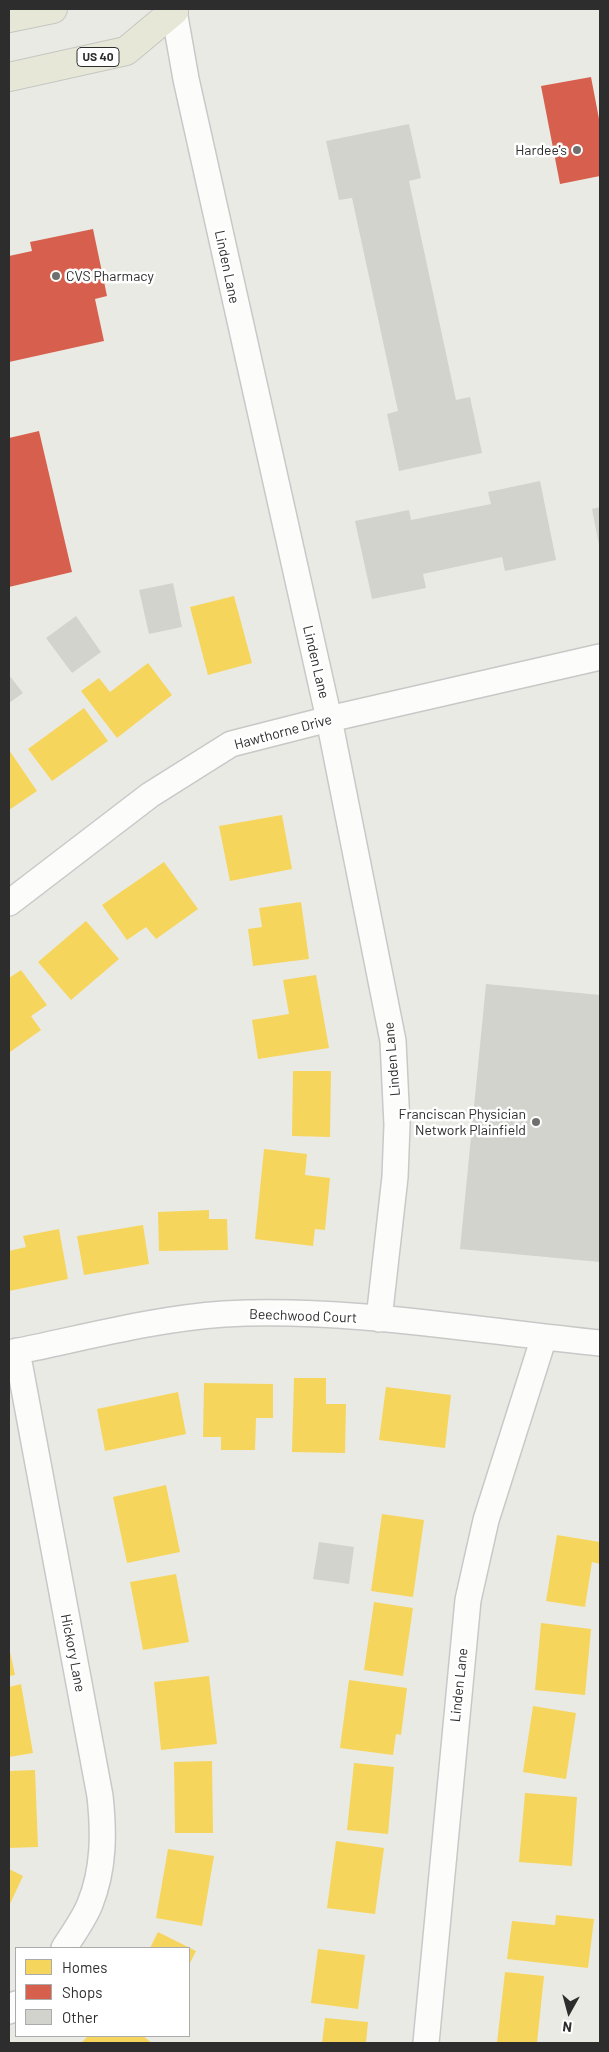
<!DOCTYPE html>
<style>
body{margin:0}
#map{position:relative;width:609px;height:2052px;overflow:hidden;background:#eaeae4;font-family:Barlow,sans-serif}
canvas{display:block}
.frame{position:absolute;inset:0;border:10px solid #2d2d2d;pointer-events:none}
.legend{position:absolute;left:15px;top:1947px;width:175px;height:90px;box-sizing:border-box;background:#fff;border:1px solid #ababab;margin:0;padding:6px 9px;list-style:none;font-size:15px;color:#2d2d2d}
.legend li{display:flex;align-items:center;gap:10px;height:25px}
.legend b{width:25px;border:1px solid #ababab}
.north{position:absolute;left:544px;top:1987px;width:50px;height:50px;-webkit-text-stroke:4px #fff;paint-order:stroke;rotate:187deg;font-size:14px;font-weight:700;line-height:20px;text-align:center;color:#2d2d2d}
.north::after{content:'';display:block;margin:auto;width:18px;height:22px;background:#2d2d2d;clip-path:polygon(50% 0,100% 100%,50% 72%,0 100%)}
</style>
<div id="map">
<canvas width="609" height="2052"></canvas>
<div class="frame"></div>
<ul class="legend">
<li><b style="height:14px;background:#f6d55c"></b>Homes</li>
<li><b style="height:14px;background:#d6604d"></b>Shops</li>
<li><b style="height:14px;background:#d3d3ce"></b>Other</li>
</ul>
<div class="north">N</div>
</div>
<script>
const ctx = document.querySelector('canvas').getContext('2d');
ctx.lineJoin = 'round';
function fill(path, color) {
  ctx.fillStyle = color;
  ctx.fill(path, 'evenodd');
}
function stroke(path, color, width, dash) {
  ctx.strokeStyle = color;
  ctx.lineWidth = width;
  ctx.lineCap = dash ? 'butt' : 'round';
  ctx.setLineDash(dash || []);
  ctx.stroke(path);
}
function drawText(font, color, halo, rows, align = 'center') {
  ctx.font = font + ' Barlow,sans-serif';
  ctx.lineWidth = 5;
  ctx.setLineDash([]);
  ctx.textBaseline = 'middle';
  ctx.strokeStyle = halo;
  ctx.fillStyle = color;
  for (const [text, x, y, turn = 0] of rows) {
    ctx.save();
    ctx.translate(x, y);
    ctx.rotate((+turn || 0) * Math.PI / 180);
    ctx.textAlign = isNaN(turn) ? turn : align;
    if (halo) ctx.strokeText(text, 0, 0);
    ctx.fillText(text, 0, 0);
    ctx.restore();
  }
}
const homes = new Path2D(`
 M234,596L252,663L208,675L190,607Z
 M148,663L172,695L117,738L81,691L99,678L110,692Z
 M84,708L108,741L52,781L28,749Z
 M9,750L37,791L9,810Z
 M282,815L292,869L230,881L219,826Z
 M164,862L198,909L156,939L146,927L127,940L102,905Z
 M301,902L309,959L253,966L248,929L262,927L259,908Z
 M86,921L119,959L71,1000L38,962Z
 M21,970L47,1005L31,1016L41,1030L10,1052L9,978Z
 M316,975L329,1048L258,1059L252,1020L289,1014L283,980Z
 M293,1071H331L330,1137L292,1136Z
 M264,1149L307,1154L305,1175L330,1178L325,1230L315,1229L313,1246L255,1239Z
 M209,1210V1219H227L228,1250L159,1251L158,1212Z
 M143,1225L149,1264L84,1275L77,1236Z
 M59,1229L68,1279L9,1291V1251L26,1247L23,1236Z
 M294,1378H326V1404H346L345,1453L292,1452Z
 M204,1383L273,1384V1418H256L255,1450H221V1437H203Z
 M386,1387L451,1395L445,1448L379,1440Z
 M178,1392L186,1434L105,1451L97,1409Z
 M166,1485L180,1552L127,1563L113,1497Z
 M382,1514L424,1520L413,1597L371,1591Z
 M557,1535L600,1542V1564L592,1562L585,1607L546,1601Z
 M176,1574L189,1642L143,1650L130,1582Z
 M374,1602L413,1608L403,1676L364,1670Z
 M541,1623L591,1629L585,1695L535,1690Z
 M9,1647L15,1675L9,1676Z
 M209,1676L217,1744L161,1750L154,1682Z
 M349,1680L407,1688L401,1735L396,1734L393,1755L340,1748Z
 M21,1684L33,1753L9,1757V1687Z
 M533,1706L576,1713L566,1779L523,1772Z
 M212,1761L213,1833H175L174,1762Z
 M354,1763L394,1767L388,1834L347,1830Z
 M35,1770L38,1847L9,1848V1771Z
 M525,1793L577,1797L572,1866L519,1862Z
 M336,1841L384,1848L375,1914L327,1908Z
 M168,1849L214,1856L202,1926L156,1918Z
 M9,1869L23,1876L9,1906Z
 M556,1915L594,1919L588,1968L507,1959L512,1921L555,1925Z
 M158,1932L196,1951L189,1965V1948H150Z
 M318,1949L365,1955L358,2009L311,2003Z
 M505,1972L544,1976L537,2043H497Z
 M325,2018L368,2022L366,2043H322Z
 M88,2036H143L152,2043H81Z`);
const shops = new Path2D(`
 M591,77L600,124V176L560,184L541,86Z
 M93,229L107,296L95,299L104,341L9,362V256L32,251L30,242Z
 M39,431L72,572L9,587V438Z`);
const building = new Path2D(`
 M409,124L421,178L409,181L456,400L470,397L482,453L399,471L387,414L398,411L352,198L339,200L326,141Z
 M540,481L556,560L505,571L502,557L423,574L426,588L372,599L355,521L409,510L411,520L491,504L488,492Z
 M600,507V545H599L592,509Z
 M173,583L182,627L149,634L139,590Z
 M76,616L101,652L72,673L46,638Z
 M9,675L23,693L9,703Z
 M486,984L600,995V1262L460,1249Z
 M319,1542L354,1547L349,1584L313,1579Z`);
const street = new Path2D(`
 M174,11L186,79L329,719L393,1041L397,1125L395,1177L379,1319
 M9,903L150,795L231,744L329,719L600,657
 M17,1351L100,1796C104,1833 104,1869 90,1904C84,1919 73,1934 64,1948
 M9,1353C80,1339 151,1319 224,1314C346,1307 478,1331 600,1343
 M9,2011L16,2004
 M426,2043L468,1600L486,1520L544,1337`);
const primary = new Path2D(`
 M9,18L53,9
 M9,77L126,51L174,11`);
const markers = [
 [577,150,5,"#6f6f6d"],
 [56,276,5,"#6f6f6d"],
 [536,1122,5,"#6f6f6d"]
];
const shields = [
 [98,57,42]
];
const shieldNames = [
 ["US 40",98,57]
];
const poiNames = [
 ["Hardee's",567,150],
 ["CVS Pharmacy",66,276,"left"],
 ["Franciscan Physician",526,1114],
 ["Network Plainfield",526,1130]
];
const streetNames = [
 ["Linden Lane",227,267,78],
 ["Linden Lane",316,662,77],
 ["Hawthorne Drive",283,732,-15],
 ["Linden Lane",392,1059,-95],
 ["Beechwood Court",303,1316,2],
 ["Hickory Lane",73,1653,79],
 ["Linden Lane",459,1685,-84]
];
fill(homes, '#f6d55c');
fill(shops, '#d6604d');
fill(building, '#d3d3ce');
stroke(street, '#c8c8c8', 28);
stroke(primary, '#c6c6c3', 30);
stroke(street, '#fcfcfb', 25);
stroke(primary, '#e6e7d6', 28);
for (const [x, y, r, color] of markers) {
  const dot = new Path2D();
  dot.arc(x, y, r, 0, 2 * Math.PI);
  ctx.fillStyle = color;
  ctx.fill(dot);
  stroke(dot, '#fff', 2);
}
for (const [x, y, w] of shields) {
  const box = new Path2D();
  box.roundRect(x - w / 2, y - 9.5, w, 19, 4);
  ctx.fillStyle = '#fff';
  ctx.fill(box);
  stroke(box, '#2d2d2d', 1);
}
drawText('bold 12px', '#2d2d2d', null, shieldNames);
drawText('14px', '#2d2d2d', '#fff', poiNames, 'right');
drawText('14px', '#2d2d2d', '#fff', streetNames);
</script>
